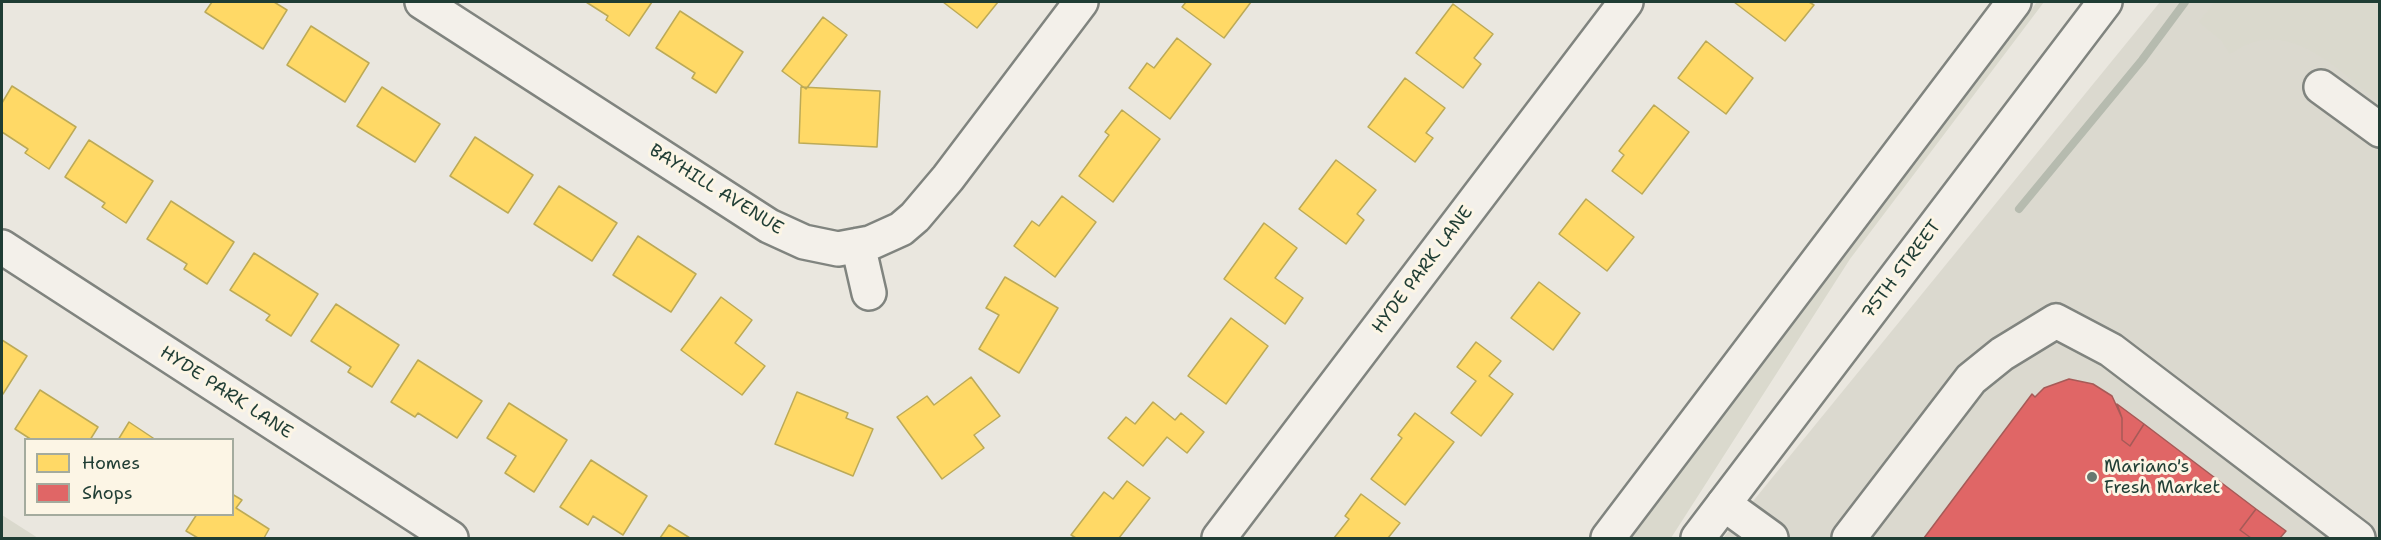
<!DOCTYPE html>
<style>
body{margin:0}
#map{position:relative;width:2381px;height:540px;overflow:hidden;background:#eae7df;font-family:"Shantell Sans",sans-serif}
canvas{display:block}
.frame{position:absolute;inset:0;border:3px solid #1f3d34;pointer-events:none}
.legend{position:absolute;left:24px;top:438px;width:210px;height:78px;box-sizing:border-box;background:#fcf5e5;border:2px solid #a4ab9e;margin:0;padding:8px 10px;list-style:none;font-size:18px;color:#1f3d34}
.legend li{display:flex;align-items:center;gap:12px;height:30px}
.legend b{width:30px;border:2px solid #a4ab9e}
</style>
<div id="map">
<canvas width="2381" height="540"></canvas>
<div class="frame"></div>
<ul class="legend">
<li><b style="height:16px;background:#ffd966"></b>Homes</li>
<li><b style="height:16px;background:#e06666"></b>Shops</li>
</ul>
</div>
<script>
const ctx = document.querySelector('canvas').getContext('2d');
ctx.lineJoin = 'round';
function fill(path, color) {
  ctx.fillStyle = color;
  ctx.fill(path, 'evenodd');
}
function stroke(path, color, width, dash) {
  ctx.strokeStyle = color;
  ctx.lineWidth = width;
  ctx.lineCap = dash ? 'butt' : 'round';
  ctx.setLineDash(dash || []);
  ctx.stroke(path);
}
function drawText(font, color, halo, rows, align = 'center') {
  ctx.font = font + ' "Shantell Sans",sans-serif';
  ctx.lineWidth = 6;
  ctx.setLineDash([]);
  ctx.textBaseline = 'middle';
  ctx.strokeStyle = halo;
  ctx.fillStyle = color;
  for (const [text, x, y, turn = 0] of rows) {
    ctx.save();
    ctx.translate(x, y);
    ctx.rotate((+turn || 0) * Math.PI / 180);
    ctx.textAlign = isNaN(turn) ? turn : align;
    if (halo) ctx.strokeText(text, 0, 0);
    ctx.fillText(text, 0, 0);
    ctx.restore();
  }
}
const built = new Path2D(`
 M2160,2H2379V538H1723Z`);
const green = new Path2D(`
 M2037,2H2044L1850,259L1671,538H1631Z
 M2215,2H2379V102C2345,76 2299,26 2251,43C2244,45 2237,50 2230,54L2221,40L2199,22Z
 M2,515L38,538H2Z`);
const homes = new Path2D(`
 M212,2H274L287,10L263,49L205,12Z
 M586,2H652L629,36L606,20L608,16Z
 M943,2H998L977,28Z
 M1186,2H1251L1224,38L1182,7Z
 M1734,2H1809L1814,5L1785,41Z
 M1453,4L1493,34L1474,58L1481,64L1463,88L1416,53Z
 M680,11L743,52L716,93L692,78L695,73L656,48Z
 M823,17L847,35L806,89L782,71Z
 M311,26L369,63L345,102L287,65Z
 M1177,38L1211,64L1170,119L1129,88L1147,63L1154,68Z
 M1706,41L1753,78L1726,114L1678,78Z
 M1405,78L1445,108L1426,133L1433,138L1415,162L1368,127Z
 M12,86L76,127L49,169L25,153L28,149L2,132V103Z
 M382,87L440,124L415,162L357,126Z
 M801,87L880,91L877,147L799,143Z
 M1654,105L1689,132L1642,194L1612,171L1624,155L1619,151Z
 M1122,110L1160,139L1113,202L1079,176L1109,135L1105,132Z
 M475,137L533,175L508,213L450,176Z
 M89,140L153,181L126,223L102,207L105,203L65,177Z
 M1336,160L1376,190L1357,214L1364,220L1346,244L1299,209Z
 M559,186L617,223L592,261L534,224Z
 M1062,196L1096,222L1055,277L1014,246L1032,221L1039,226Z
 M1586,199L1634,237L1607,271L1559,234Z
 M171,201L234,242L207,284L184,269L187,264L147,239Z
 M1264,223L1297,248L1275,278L1303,298L1285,324L1224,279Z
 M638,236L696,274L671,312L613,275Z
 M254,253L318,294L291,336L266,320L270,315L230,290Z
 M1005,277L1058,308L1019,373L979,349L999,315L986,308Z
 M1539,282L1580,313L1553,350L1511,318Z
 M721,297L752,320L735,343L765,366L742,395L681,350Z
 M336,304L399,345L372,387L348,372L351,367L311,341Z
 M1231,318L1268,346L1226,404L1188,376Z
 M2,340L27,356L3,394H2Z
 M1476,342L1501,361L1489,376L1513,394L1481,436L1451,413L1476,381L1457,367Z
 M418,360L482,401L457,438L418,413L415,417L391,402Z
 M971,377L1000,416L974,435L984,448L942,479L897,417L927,396L934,405Z
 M40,390L98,427L90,440H32L15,429Z
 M797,392L848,413L846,418L873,429L853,476L775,444Z
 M1153,402L1175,420L1181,413L1204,432L1187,453L1167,437L1143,466L1108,438L1126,417L1135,424Z
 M509,403L567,440L534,492L505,473L516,456L487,438Z
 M1415,413L1454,442L1405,505L1371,479L1402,438L1398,435Z
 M129,422L156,440H118Z
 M591,460L647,496L623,535L593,516L588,525L560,507Z
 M1127,481L1150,498L1119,538H1076L1071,535L1104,492L1113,499Z
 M232,494L242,500L236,508L269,529L264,538H198L186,531L197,514H232Z
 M1361,494L1400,523L1388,538H1334L1349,519L1345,516Z
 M669,525L690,538H660Z`);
const shops = new Path2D(`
 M2069,379L2093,384L2112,396L2122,418V440L2130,446L2144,424L2256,509L2240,530L2251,538H1924L2032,394L2035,397L2044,388Z
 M2117,404L2144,424L2130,446L2122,440V418Z
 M2256,509L2286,531L2280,538H2251L2240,530Z`);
const stream = new Path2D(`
 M2019,209L2142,60L2185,2`);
const minor = new Path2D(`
 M422,2L769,226L804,242L838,249L870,243L901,229L915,217L948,178L1081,2
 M2321,87L2380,130
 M858,245L869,293
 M2,247L451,538
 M1724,504L1771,538
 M1219,538L1626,2
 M1849,538L1971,379L2002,354L2056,321L2111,350L2358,538`);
const major = new Path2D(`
 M1608,538L2014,2
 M1698,538L2105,2`);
const markers = [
 [2092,477,6,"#667870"]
];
const streetNames = [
 ["BAYHILL AVENUE",716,190,32],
 ["HYDE PARK LANE",1423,270,-53],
 ["75TH STREET",1902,270,-53],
 ["HYDE PARK LANE",226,393,33]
];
const poiNames = [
 ["Mariano's",2104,467],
 ["Fresh Market",2104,488]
];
fill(built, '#dbd9cf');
fill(green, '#dad9cd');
fill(homes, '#ffd966');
stroke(homes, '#bcaa57', 1.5);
fill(shops, '#e06666');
stroke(shops, '#a65a57', 1.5);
stroke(stream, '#b6bbaf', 8);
stroke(minor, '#80847f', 38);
stroke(major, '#80847f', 38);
stroke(minor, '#f3f0ea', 33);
stroke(major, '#f3f0ea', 33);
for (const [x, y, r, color] of markers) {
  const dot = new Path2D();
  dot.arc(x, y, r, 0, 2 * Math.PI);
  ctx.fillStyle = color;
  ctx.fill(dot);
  stroke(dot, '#fcf5e5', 2);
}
drawText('18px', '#1f3d34', '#fcf5e5', streetNames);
drawText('18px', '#1f3d34', '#fcf5e5', poiNames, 'left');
</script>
